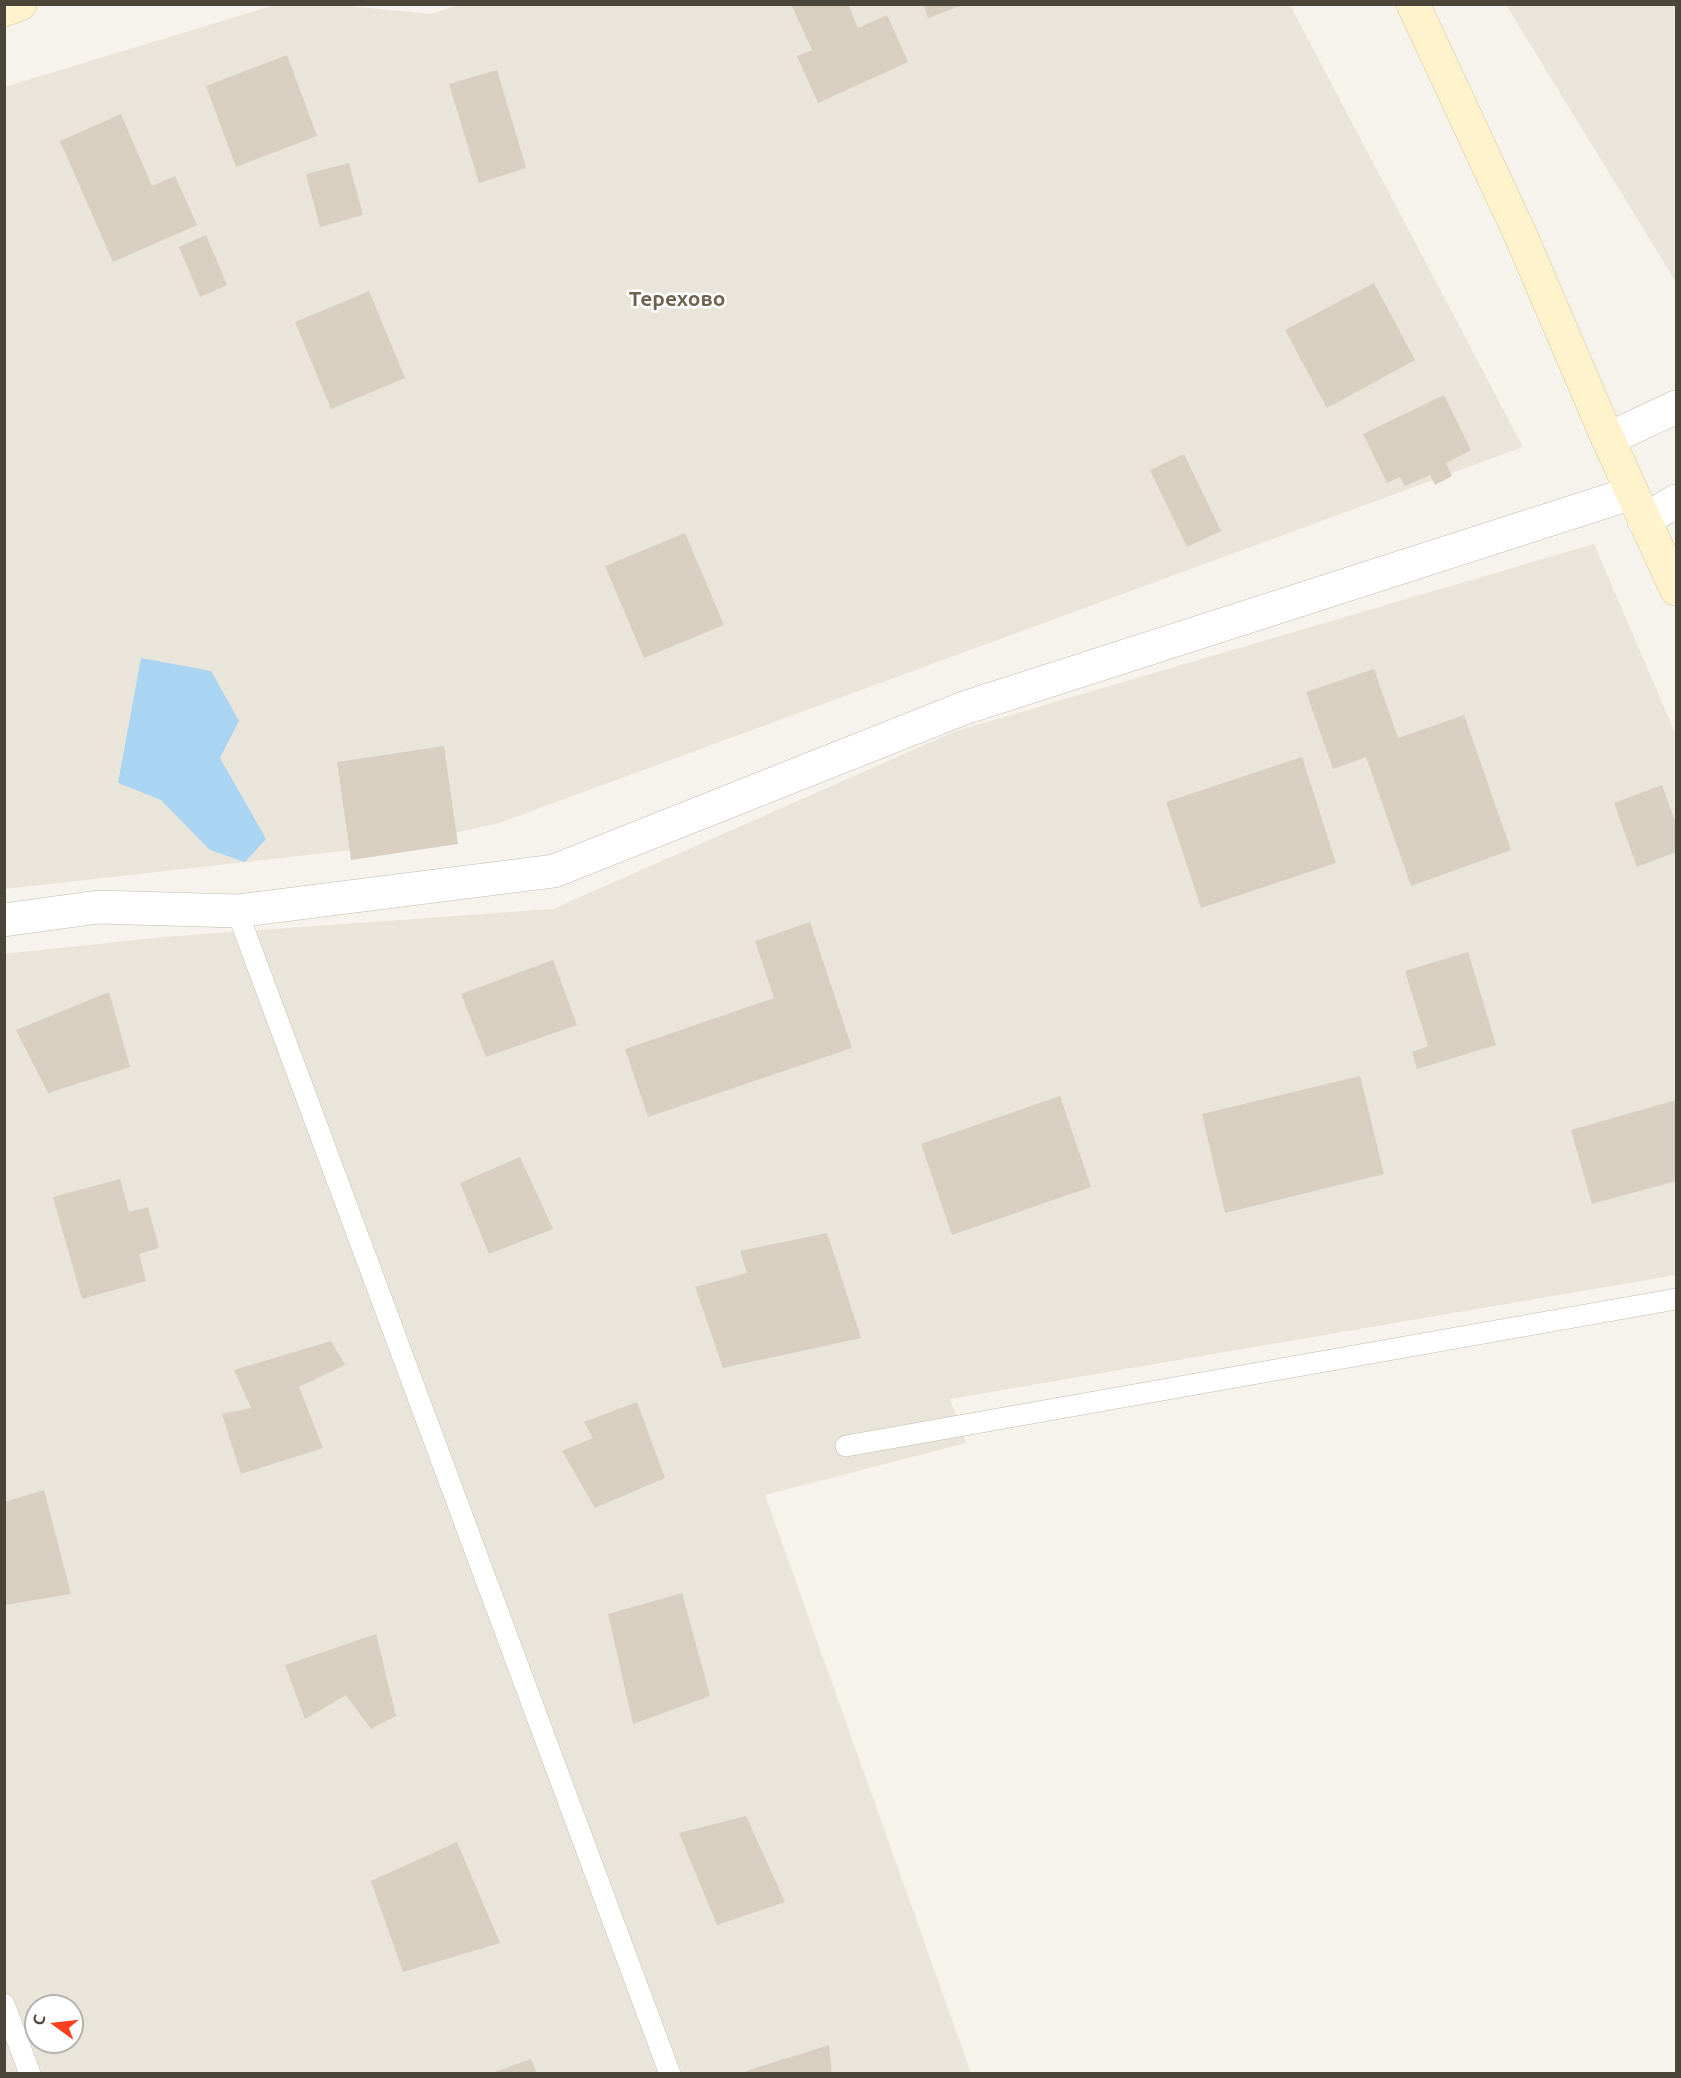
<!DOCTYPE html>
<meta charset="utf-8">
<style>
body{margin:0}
#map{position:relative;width:1681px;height:2078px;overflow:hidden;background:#f6f3ec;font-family:Ubuntu,sans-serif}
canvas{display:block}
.frame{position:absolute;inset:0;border:6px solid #4b4439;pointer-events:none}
.north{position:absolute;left:24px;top:1994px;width:60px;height:60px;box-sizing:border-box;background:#fff;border:2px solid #b7b4b0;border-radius:50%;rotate:285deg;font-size:16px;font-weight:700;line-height:24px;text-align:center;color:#4b4439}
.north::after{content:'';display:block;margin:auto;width:21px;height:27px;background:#fc3f1d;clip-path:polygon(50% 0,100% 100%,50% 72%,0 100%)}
</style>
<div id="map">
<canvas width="1681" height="2078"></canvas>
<div class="frame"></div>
<div class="north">С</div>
</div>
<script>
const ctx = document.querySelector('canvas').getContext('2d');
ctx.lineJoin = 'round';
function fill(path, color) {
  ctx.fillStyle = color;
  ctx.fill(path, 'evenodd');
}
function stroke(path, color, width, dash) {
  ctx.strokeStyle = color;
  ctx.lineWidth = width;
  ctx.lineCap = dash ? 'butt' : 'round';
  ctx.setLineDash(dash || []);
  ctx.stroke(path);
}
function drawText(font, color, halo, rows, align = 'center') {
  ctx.font = font + ' Ubuntu,sans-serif';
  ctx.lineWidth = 5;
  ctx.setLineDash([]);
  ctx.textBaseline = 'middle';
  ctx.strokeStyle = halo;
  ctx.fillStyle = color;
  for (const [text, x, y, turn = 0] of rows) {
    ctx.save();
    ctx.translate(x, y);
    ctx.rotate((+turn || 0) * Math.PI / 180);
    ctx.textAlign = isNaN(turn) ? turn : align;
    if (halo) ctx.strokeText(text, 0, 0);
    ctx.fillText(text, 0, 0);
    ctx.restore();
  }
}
const residential = new Path2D(`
 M460,4L1290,5L1523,447L499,823L406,844L5,889L4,87L275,5H339L432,14Z
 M1506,5H1676V282Z
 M1594,544L1676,735V1275L950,1399L966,1443L765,1495L971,2073H5L4,954L163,937L553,909L956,731ZM36,2006H72V2042H36Z`);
const water = new Path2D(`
 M141,658L211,671L239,721L220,758L266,839L245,862L210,850L161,800L118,783Z`);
const building = new Path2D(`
 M791,4H848L858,28L887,15L908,62L818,103L797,56L812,50Z
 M923,4H963V5L928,18Z
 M287,55L317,136L236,167L206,86Z
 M497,70L526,168L479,183L449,84Z
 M121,114L152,186L175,176L197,225L113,262L60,141Z
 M349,163L363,215L320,227L306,174Z
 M206,235L227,285L200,297L179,247Z
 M1374,283L1415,360L1327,408L1285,330Z
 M369,291L405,378L331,409L295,322Z
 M1444,395L1471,450L1446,463L1452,476L1435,485L1430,475L1405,486L1400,477L1387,483L1363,434Z
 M1184,454L1221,531L1187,547L1150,470Z
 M685,533L724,625L644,658L605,566Z
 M1374,669L1398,738L1464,715L1511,850L1411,886L1366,757L1333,769L1306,692Z
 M444,746L458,844L351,860L337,762Z
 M1302,757L1336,863L1201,908L1166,802Z
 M1662,785L1676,824V852L1637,867L1614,803Z
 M810,922L852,1048L648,1117L625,1049L774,998L755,941Z
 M1468,952L1496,1045L1417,1069L1412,1052L1428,1046L1405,971Z
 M553,960L577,1025L486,1057L461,994Z
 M109,992L130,1067L48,1093L16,1030Z
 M1360,1076L1384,1174L1225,1213L1202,1114Z
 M1060,1096L1091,1187L952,1235L921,1144Z
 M1676,1100V1181L1592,1204L1571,1130Z
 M520,1157L553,1229L489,1254L460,1183Z
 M120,1179L129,1212L148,1207L159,1248L139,1254L146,1281L82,1299L53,1197Z
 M827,1233L861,1338L723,1368L695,1287L747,1273L740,1251Z
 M331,1341L345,1365L299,1387L323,1448L241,1474L222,1414L251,1408L234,1370Z
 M637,1402L665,1478L595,1508L562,1451L593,1438L584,1422Z
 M44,1490L71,1594L4,1605V1502Z
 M682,1593L710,1696L633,1724L608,1614Z
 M376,1634L396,1716L371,1729L346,1695L305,1719L285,1665Z
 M746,1816L785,1902L717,1925L679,1833Z
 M457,1842L500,1943L403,1972L371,1881Z
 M829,2045L832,2074H748L746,2071Z
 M531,2059L537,2074H492V2073Z`);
const service = new Path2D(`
 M237,911L670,2074
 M846,1446L1676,1299
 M4,2004L30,2074`);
const minor = new Path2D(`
 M1608,439L1676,407
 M1644,521L1676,501
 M4,920L98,907L237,911L554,871L964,708L1632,493`);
const secondary = new Path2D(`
 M1413,4L1521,236L1608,439L1676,589
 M4,10L20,4`);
const quarterNames = [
 ["Терехово",677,299]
];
fill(residential, '#eae5da');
fill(water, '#a9d4f2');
fill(building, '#d8cfc1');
stroke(service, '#c2bbae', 22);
stroke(minor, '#c2bbae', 34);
stroke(secondary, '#d6c79b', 34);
stroke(service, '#fff', 21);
stroke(minor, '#fff', 33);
stroke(secondary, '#fff3cd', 33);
drawText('bold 21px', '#6e6250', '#fff', quarterNames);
</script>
